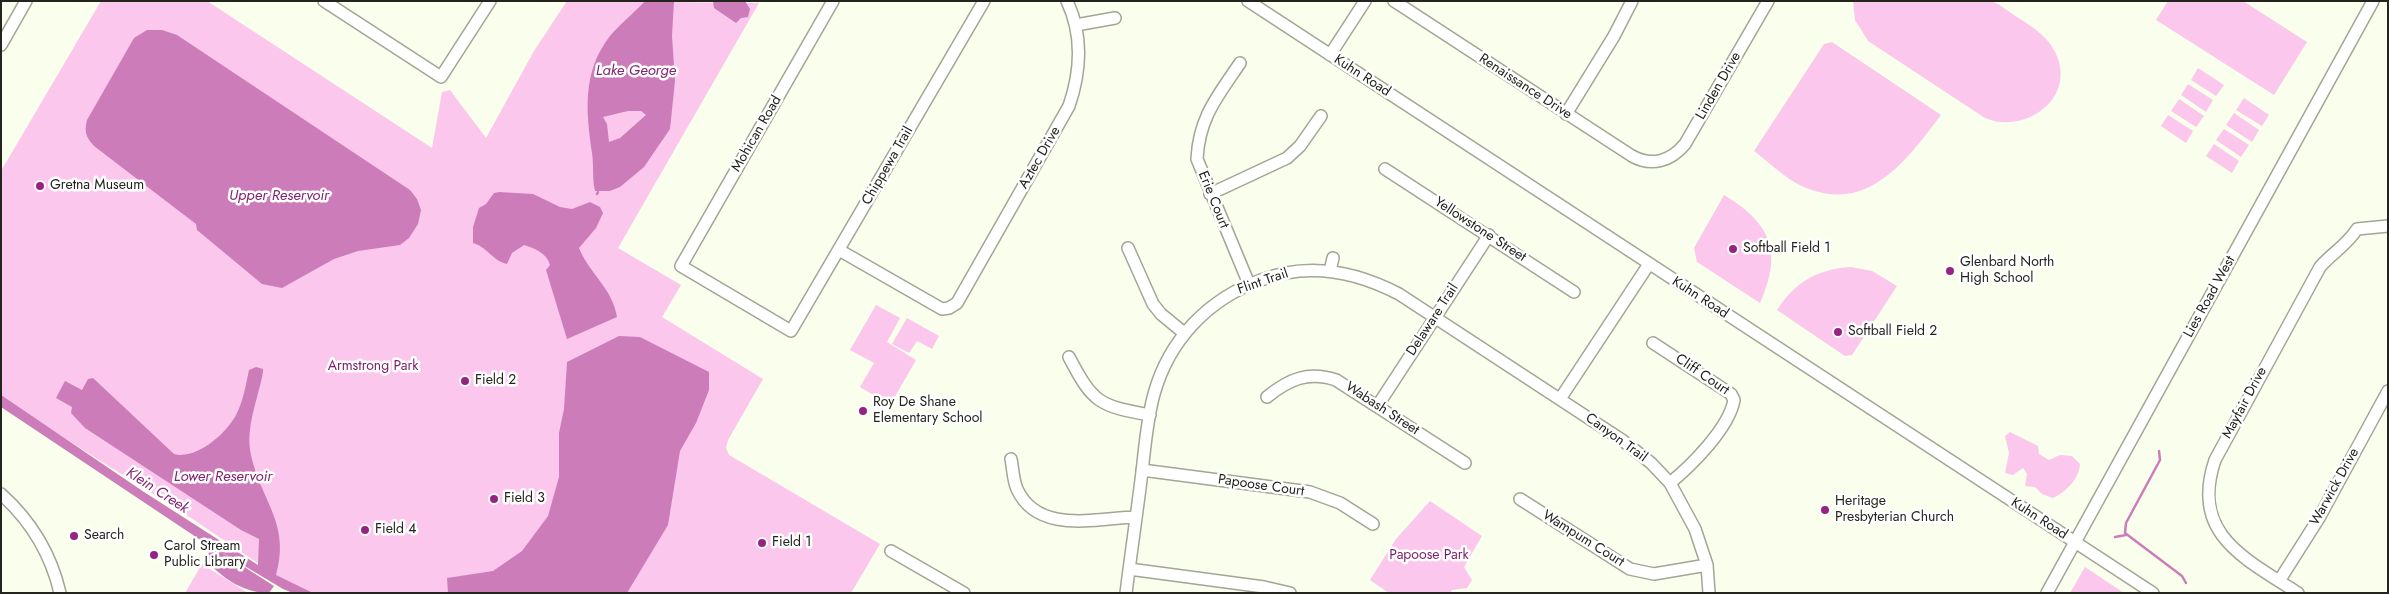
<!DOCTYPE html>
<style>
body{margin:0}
#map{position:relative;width:2389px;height:594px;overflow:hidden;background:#fafeec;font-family:Jost,sans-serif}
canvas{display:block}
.frame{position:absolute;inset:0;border:2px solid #23241d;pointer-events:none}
</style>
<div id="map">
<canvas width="2389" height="594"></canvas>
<div class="frame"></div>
</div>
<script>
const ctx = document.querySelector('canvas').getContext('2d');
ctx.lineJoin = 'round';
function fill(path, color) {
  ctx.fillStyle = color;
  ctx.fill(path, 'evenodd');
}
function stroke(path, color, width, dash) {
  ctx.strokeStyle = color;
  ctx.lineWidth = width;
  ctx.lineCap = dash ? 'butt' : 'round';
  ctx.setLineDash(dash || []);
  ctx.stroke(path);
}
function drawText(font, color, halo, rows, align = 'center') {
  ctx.font = font + ' Jost,sans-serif';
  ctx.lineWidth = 5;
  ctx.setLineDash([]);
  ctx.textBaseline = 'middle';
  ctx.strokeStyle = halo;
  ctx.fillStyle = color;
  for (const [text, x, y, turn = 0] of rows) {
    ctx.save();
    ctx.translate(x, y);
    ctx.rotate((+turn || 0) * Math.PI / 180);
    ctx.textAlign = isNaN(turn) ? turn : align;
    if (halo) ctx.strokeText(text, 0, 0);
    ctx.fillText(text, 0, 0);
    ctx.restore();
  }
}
const green = new Path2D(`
 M101,1H207L432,148L442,92L450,90L486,138L534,51L567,1L759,3L618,248L681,285L662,317L763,379L728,440L726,448L729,455L880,544L851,593H302L194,520L1,398V171Z
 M1853,1C1885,1 1917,1 1949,1C1962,1 1978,0 1990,1C2000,3 2011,14 2020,19C2034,28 2047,36 2055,52C2078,97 2026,135 1985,118L1868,41L1855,20Z
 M2168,1H2243L2307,42L2274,95L2156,20Z
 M1832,42L1941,115C1904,164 1863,220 1794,182C1780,173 1767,161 1754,151L1824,44Z
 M2198,68L2224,85L2216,96L2191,80Z
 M2188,84L2213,100L2206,112L2181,95Z
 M2244,98L2269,115L2262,126L2236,110Z
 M2179,99L2204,116L2196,127L2171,111Z
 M2234,113L2259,130L2252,142L2226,125Z
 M2168,115L2193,131L2186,143L2161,126Z
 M2224,129L2249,145L2241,157L2216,140Z
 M2214,144L2239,161L2232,173L2206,156Z
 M1724,195C1771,223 1783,252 1760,303L1697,262L1694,248Z
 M1851,267L1872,271L1897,286L1852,355L1845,356L1777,310C1795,282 1818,269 1851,267Z
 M876,305L900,318L887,342L916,360L890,405L860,387L874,363L850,350Z
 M907,318L939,336L932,349L917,341L909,353L892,344Z
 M2010,432L2038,446L2039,454L2049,460L2060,455L2072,456L2080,464C2079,479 2066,492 2053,498L2042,494L2035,487L2025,486L2027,474L2023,468L2013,475L2005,473L2009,453L2005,436Z
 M1430,501L1482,536L1464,567L1472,580L1467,588L1452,590L1450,593H1389L1370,580L1396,539Z
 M202,564L248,593H185Z
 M2085,567L2124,593H2070Z`);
const water = new Path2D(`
 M645,1H674L672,36L675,81L670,129L644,167L620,187L610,191H595C592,178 594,167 592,153C586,111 582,72 610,36C620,24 634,13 645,1ZM628,111H641L646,115L620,138L609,142L607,124L603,117Z
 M713,1H745L750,9L748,17L741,18L736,23L714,8Z
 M147,30H162L177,35L410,190L417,199L421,210L418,224L409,238L400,245L358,251L334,259L282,288L262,284L197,230L196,224L94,146C86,137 84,132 87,120L134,38Z
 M499,192L533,194L560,207L572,209L590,202L600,207L603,213L596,228L579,248C589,273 613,289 617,317L567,339L546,270L550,265C547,253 534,248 524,245L512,253L507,264C493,261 486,246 473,243V227L479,208L486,204L494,193Z
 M619,336L640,337L709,372V390L696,423L680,451L668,525L627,593H448L447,578L493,571L522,551L548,516L559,477V433L564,409L567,362Z
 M256,367L263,369V372C258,400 245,427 251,455C261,501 291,524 276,575L313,593H293L283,589L218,550L274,586L269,593C246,593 224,580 209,563L208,555L211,547L1,407V395L144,492L258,565L259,539L241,530L85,428L71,413L72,407L56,398L65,381L82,390L88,379L93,378L174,454C196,460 226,434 236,415C243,402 246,384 249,370Z`);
const stream = new Path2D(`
 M597,194L598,192
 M2159,451L2160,460L2126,523L2125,533L2182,576L2186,583
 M2115,537L2126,535`);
const minor = new Path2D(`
 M324,1L441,77L490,1
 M833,1L681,266L791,331L984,1
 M1248,1L2153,593
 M1394,1L1632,156C1652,167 1671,161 1685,144L1768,1
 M1076,25L1115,18
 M1,45L26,1
 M1330,55L1365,1
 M1240,63C1218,96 1199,117 1197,159L1249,284
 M1566,114L1614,36L1632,1
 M1385,169L1574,292
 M1210,194L1287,158L1300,146L1321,116
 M1128,248L1153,304L1161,314L1184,333
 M839,250L942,309L949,308L957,303L1069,106C1081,71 1083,35 1067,1
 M1330,271L1333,258
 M1653,343L1731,394L1734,400C1729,428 1692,465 1670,483
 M1069,357C1093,403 1099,406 1150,415
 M1267,397C1289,379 1308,371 1336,380L1465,463
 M1560,399L1649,264
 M1378,405L1489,235
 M1011,459C1013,469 1013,480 1017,489C1038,535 1097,518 1136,517
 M1142,470L1310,492L1340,503L1373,524
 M1,494C31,521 51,554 60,593
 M1520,499L1630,569L1654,574L1707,565
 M891,551L964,593
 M1129,569L1264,587L1290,593
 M2279,581L2319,518L2388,391
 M1126,593C1131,553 1137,513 1142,472C1145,446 1147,419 1154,394C1169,340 1208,299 1261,280C1308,262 1355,271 1399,294L1622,440L1651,463L1670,483L1695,529L1707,565L1709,593
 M2047,593L2373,1
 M2298,593C2244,558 2190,534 2215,460L2320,267C2331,254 2348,244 2357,229L2388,226`);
const markers = [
 [40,186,5,"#962381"],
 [1733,249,5,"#962381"],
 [1950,271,5,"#962381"],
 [1838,332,5,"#962381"],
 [465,381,5,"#962381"],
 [863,411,5,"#962381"],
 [494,499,5,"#962381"],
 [1825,510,5,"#962381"],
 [365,530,5,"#962381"],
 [74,536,5,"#962381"],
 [762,543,5,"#962381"],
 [154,555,5,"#962381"]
];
const streetNames = [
 ["Kuhn Road",1362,76,33],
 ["Linden Drive",1719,86,-60],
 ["Renaissance Drive",1525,87,33],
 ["Mohican Road",757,134,-60],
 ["Aztec Drive",1040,158,-60],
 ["Chippewa Trail",888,166,-60],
 ["Erie Court",1213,200,68],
 ["Yellowstone Street",1480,230,33],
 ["Flint Trail",1263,282,-19],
 ["Lies Road West",2210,297,-61],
 ["Kuhn Road",1700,298,33],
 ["Delaware Trail",1433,320,-57],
 ["Cliff Court",1702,375,34],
 ["Mayfair Drive",2245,403,-62],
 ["Wabash Street",1382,409,33],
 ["Canyon Trail",1616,438,36],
 ["Papoose Court",1261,486,8],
 ["Warwick Drive",2335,487,-61],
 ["Kuhn Road",2039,519,33],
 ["Wampum Court",1583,539,32]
];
const poiNames = [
 ["Gretna Museum",50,186],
 ["Softball Field 1",1743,249],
 ["Glenbard North",1960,263],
 ["High School",1960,279],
 ["Softball Field 2",1848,332],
 ["Field 2",475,381],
 ["Roy De Shane",873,403],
 ["Elementary School",873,419],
 ["Field 3",504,499],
 ["Heritage",1835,502],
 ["Presbyterian Church",1835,518],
 ["Field 4",375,530],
 ["Search",84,536],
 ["Field 1",772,543],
 ["Carol Stream",164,547],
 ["Public Library",164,563]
];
const parkNames = [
 ["Armstrong Park",373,367],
 ["Papoose Park",1429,556]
];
const waterNames = [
 ["Lake George",636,71],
 ["Upper Reservoir",279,196],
 ["Lower Reservoir",223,477],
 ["Klein Creek",157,491,33]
];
fill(green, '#fbc7ec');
fill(water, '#cc7db9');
stroke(stream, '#cc7db9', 2.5);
stroke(minor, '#a3a595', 14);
stroke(minor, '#fff', 11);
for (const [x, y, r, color] of markers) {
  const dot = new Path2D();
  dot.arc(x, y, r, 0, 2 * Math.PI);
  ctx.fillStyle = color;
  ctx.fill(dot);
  stroke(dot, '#fff', 2);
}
drawText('14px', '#23241d', '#fff', streetNames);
drawText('14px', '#23241d', '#fff', poiNames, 'left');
drawText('14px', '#7a1b69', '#fff', parkNames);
drawText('italic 15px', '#832572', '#fff', waterNames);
</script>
